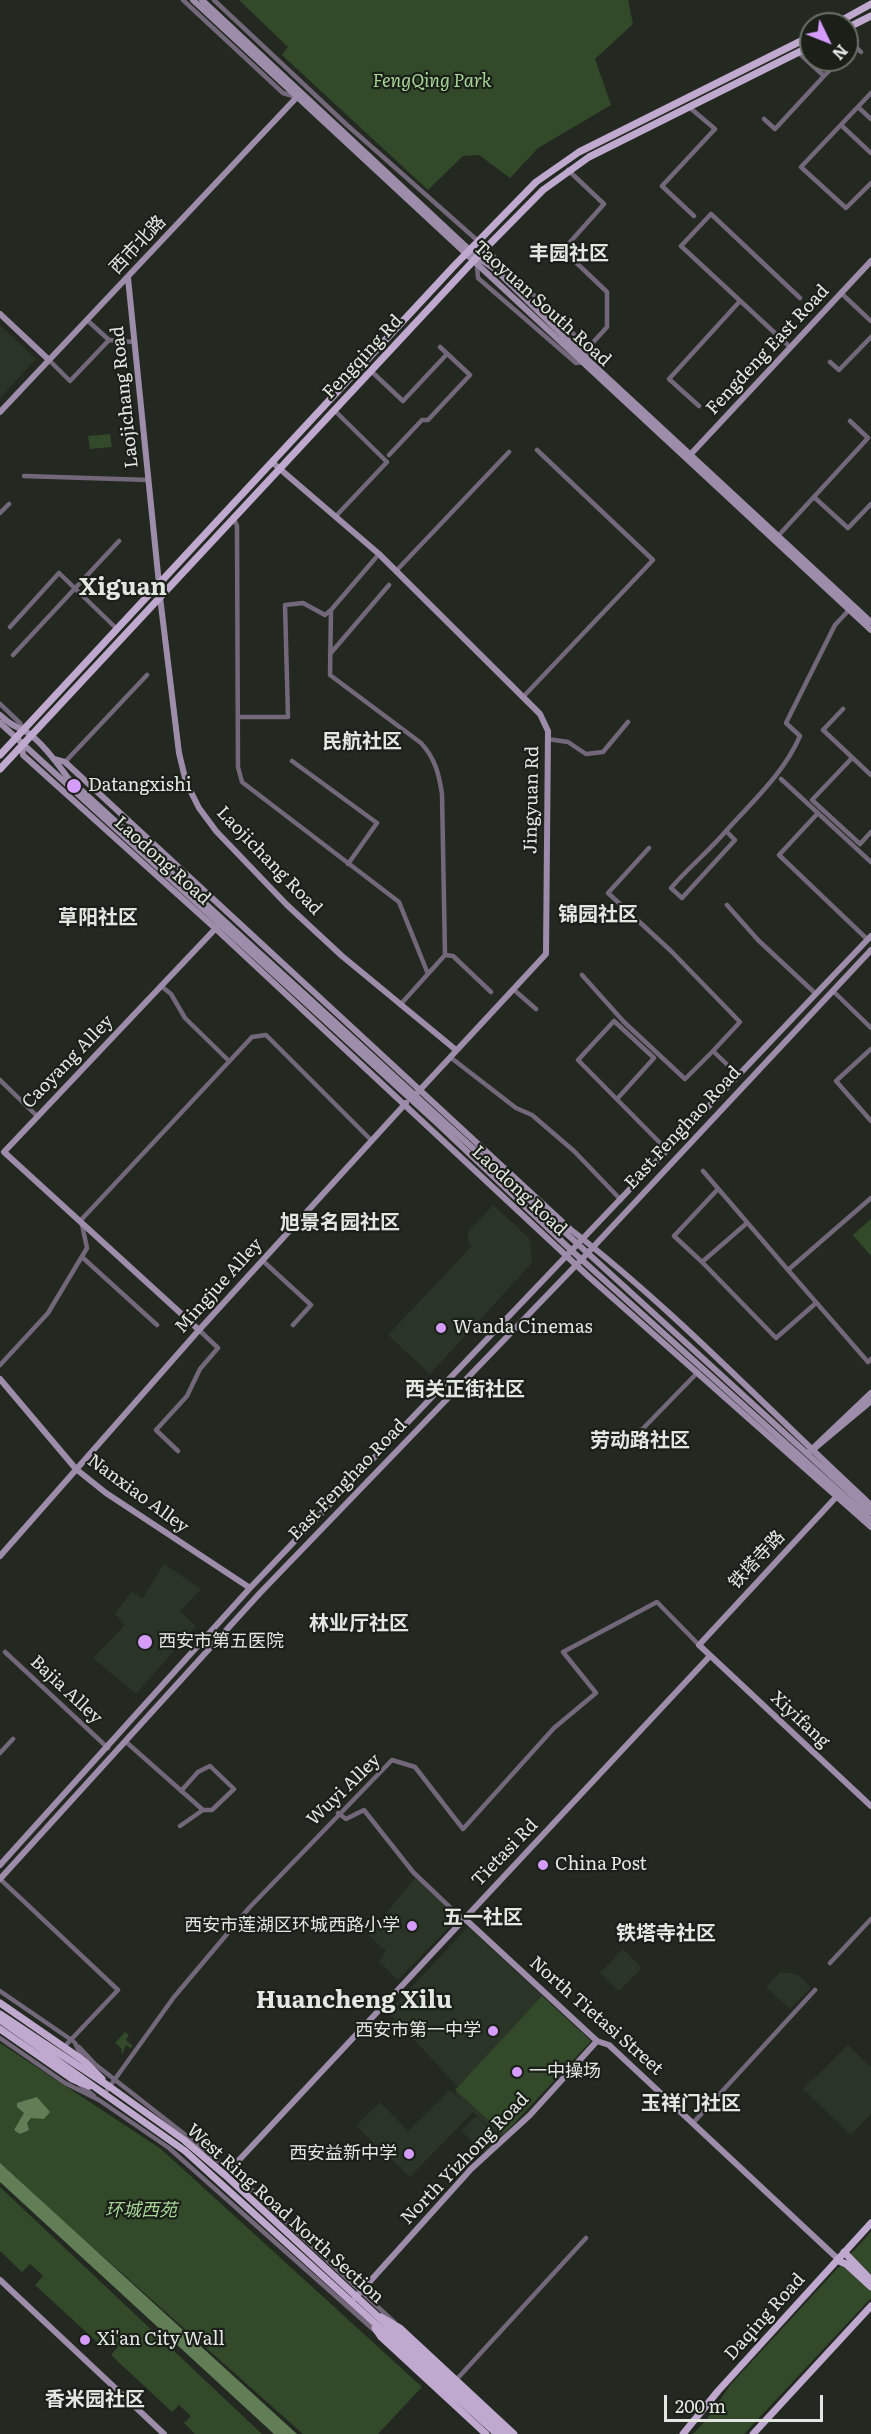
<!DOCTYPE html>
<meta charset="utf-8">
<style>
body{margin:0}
#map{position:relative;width:871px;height:2434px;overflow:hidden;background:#232921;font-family:Literata,serif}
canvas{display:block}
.north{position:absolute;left:799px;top:12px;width:60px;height:60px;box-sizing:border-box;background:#1a1f18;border:2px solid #6a6f68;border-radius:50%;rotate:133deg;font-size:16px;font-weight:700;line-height:24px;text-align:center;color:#e3e7e1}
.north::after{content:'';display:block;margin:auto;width:21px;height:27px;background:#d59cfb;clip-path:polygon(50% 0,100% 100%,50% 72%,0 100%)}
.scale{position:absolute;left:664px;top:2395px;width:159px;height:27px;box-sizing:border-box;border:3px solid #e3e7e1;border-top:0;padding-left:8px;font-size:18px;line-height:21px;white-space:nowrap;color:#e3e7e1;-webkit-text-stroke:4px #1a1f18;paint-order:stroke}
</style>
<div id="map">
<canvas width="871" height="2434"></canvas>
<div class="north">N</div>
<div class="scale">200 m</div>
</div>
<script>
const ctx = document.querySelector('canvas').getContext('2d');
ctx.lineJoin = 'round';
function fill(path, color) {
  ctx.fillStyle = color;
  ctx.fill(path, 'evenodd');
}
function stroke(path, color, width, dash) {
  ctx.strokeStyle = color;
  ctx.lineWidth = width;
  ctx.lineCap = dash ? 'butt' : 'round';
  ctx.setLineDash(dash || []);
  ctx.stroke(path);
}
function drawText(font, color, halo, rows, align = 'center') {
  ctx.font = font + ' Literata,"Noto Sans SC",serif';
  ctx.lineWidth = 4.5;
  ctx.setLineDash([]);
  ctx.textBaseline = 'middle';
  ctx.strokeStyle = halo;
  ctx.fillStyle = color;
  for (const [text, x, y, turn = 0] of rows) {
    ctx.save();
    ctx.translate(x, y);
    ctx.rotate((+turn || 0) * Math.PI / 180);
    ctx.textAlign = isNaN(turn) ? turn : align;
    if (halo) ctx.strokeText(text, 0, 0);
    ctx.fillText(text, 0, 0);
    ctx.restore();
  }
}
const built = new Path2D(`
 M0,325L36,359L0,398Z
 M493,1205L530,1239L532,1263L430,1374L388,1335L472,1246L468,1242V1232Z
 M164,1564L201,1589L180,1611L196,1626L136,1694L93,1658L125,1625L115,1614L132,1591L142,1599Z
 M416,1877L458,1918L398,1980L379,1962L386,1951L368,1935Z
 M468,1927L591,2041L501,2138L473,2112L410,2177L356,2126L380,2102L408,2131L450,2090L464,2103L455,2094L459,2088L388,2012Z
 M623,1949L642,1968L619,1991L600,1973Z
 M780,1972L797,1974L811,1987L790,2009L766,1987Z
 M848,2045L871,2067V2114L851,2135L803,2089Z
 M476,2116L500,2139L486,2154L461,2131Z`);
const green = new Path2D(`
 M239,0H628L633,24L595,59L611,105L538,148L510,178L479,155L463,156L428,190L282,55L288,47Z
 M110,434L112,447L90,449L88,436Z
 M871,1219V1256L853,1235Z
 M542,1996L591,2041L504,2134L455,2090Z
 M125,2032L129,2035L126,2040L133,2046L130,2048L126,2045L122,2055L121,2048L115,2043Z
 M0,2043L161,2149L422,2387L378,2434H303L0,2165Z
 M0,2187L262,2434H195L184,2423L191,2416L179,2405L172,2412L111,2355L118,2347L107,2337L99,2344L35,2285L43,2276L30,2264L22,2272L0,2251Z
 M871,2232V2298L744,2434H693L707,2419L731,2384Z`);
const water = new Path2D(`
 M37,2097L50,2112L44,2119L31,2118L27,2123L29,2130L20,2134L14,2130L24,2113L17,2107V2103Z
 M0,2163L297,2434H274L0,2182Z`);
const street = new Path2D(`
 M183,0L283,93L296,97
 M214,0L347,125L478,241L588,348L587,359
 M847,52L854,45L861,52
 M824,76L840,60
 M871,93L801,167L846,208L871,183
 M689,107L715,129L662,186L694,216
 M858,107L871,119
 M764,119L775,129L824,76L798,52
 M841,125L871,153
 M568,170L604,204L563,250L607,292V327L588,348
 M477,266L478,278L576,363L584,362
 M841,293L871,321
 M87,320L109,340L134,342
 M790,347L681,246L711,214L800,298
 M49,360L70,381L109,340
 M830,362L839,370L871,337
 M371,371L403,401L447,354
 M699,406L669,379L740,301
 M334,410L387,462L336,516
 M389,455L422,420H428L470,375L440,347
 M24,476L149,480
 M814,497L848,528L871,504
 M0,513L9,504
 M234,519L237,526L238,767L242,782L399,902L428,974
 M778,536L868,438L850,421
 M379,554L331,610L330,675L421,743C435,758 439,774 442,794L445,955L400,1005
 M396,571L509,452
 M10,627L59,573L117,629
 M330,654L389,585
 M13,655L119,541
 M523,697L653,560L537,450
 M0,704L20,723L24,730
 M843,709L823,730L871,775
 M238,717H288L285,605L303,603L325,615L331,610
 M548,739L568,742L586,754L603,752L628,722
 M852,758L812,800L860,844L871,832
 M292,761L377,823L348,864
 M65,762L147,675
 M781,779L871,862
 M818,813L779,855L868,940
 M726,831C708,852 689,867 671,888L682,898L735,840L726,831C753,801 784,773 800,736L786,723L835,625L849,610
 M649,848L608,893L671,951L740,1022L713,1051
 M727,905L758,940L816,994
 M445,955L453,956L491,992
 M582,975L624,1022L685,1079L713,1051L739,1076
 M161,986L171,994L185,1018L229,1061
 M513,989L536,1009
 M833,991L871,1028
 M871,1049L836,1081L871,1121
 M450,1057L516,1108L532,1115L574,1151L621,1200
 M0,1080L37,1116
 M617,1099L654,1058L614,1021L578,1060L668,1151
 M703,1171L788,1270L871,1198
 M747,1223L702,1262L776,1338L816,1303
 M82,1257L157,1325
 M263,1261L311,1305L293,1325
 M702,1262L674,1236L718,1189
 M788,1270L868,1362L871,1359
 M0,1365L48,1313L87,1248L81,1220L252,1037L266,1035L372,1141
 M625,1447L698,1372
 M178,1451L156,1430L187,1396L200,1369L218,1348L199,1330
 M5,1652L108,1748
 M125,1741L203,1810L180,1826
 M0,1753L13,1739
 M181,1791L198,1772L210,1766L234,1789L212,1810H203
 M338,1813L346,1819L364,1810L413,1872L457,1914L464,1918
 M0,1879L118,1990L64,2047
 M830,1963L871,1919
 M0,1991L73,2041
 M0,2038L65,2083L99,2100L169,2148L375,2331
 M75,2043L84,2061L96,2065L229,2169L394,2322
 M79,2047L94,2063
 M79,2084L94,2096
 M105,2093L174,1997L249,1908L392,1760L415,1767L463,1829L554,1728L596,1693L563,1652L657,1602L699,1645
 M693,2123L815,1990
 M456,2380L586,2238`);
const secondary = new Path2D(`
 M193,0L871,630
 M202,0L477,257L496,270L587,359L871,622
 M128,278L159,584
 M0,314L49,360
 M0,412L297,97
 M689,456L871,261
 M273,463L379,554L540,714L548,731L546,954L418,1092
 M160,597L179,753L186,782L199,808L216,831L287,905L342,956L456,1050
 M0,715C9,723 12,725 23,730C38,737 58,764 68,778L871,1512
 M0,723L438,1124L572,1251L871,1520
 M22,746L23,755L216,929L588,1276L871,1527
 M55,759L65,762L570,1229C677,1312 771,1413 871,1505
 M199,1330L4,1152L217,927
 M0,1379L76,1469L106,1493L250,1588
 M815,1448L871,1401
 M808,1453L871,1393
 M838,1495L699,1645L871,1806
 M0,1556L199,1330L406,1103
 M0,1865L250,1588L871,936
 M0,1879L260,1593L582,1259L871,950
 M464,1918L597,2041L609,2045L838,2259
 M225,2175L709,1657
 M0,2280L164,2434
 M355,2298L471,2169L530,2115L597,2041`);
const primary = new Path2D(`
 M835,24L871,4
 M847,28L871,16
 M0,755L454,266L536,182L579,152L811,36
 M0,769L477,257L543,190L589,157L811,46
 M0,2003L84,2061L102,2079
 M0,2014L110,2087L184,2140L225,2175L505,2434
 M0,2020L185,2151L497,2434
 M0,2029L72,2079L89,2086
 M844,2252L871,2280
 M837,2260L846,2264L871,2287
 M381,2317L400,2328L514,2434
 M375,2328L381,2337L486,2434
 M683,2434L718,2391L871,2223
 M753,2434L871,2306`);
const markers = [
 [74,786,8,"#d59cfb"],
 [441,1328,6,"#d59cfb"],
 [145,1642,8,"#d59cfb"],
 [543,1865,6,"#d59cfb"],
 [412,1926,6,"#d59cfb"],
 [493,2031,6,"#d59cfb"],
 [517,2072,6,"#d59cfb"],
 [409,2154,6,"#d59cfb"],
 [85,2340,6,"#d59cfb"]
];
const parkNames = [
 ["FengQing Park",432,82],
 ["环城西苑",141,2211]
];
const streetNames = [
 ["西市北路",138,245,-47],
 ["Taoyuan South Road",542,304,42],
 ["Fengdeng East Road",768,350,-47],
 ["Fengqing Rd",363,357,-47],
 ["Laojichang Road",125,397,-96],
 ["Jingyuan Rd",532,800,-89],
 ["Laodong Road",162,861,42],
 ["Laojichang Road",269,861,46],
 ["Caoyang Alley",68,1062,-46],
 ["East Fenghao Road",683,1128,-47],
 ["Laodong Road",519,1191,43],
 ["Mingjue Alley",219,1286,-48],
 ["East Fenghao Road",348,1480,-46],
 ["Nanxiao Alley",138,1494,36],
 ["铁塔寺路",757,1560,-47],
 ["Bajia Alley",66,1690,43],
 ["Xiyifang",800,1720,43],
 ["Wuyi Alley",344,1790,-44],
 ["Tietasi Rd",505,1853,-46],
 ["North Tietasi Street",596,2016,41],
 ["North Yizhong Road",465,2159,-46],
 ["West Ring Road North Section",285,2214,42],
 ["Daqing Road",765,2317,-48]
];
const poiNames = [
 ["Datangxishi",88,786],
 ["Wanda Cinemas",453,1328],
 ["西安市第五医院",158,1642],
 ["China Post",555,1865],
 ["西安市莲湖区环城西路小学",400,1926,"right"],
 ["西安市第一中学",481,2031,"right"],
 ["一中操场",529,2072],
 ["西安益新中学",397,2154,"right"],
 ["Xi'an City Wall",97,2340]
];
const neighbourhoodNames = [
 ["丰园社区",569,254],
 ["民航社区",362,742],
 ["锦园社区",598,915],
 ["草阳社区",98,918],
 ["旭景名园社区",340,1223],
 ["西关正街社区",465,1390],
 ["劳动路社区",640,1441],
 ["林业厅社区",359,1624],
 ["五一社区",483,1918],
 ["铁塔寺社区",666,1934],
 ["玉祥门社区",691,2104],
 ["香米园社区",95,2400]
];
const districtNames = [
 ["Xiguan",123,588],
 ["Huancheng Xilu",354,2001]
];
fill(built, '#2a3427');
fill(green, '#32492a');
fill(water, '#617e57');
stroke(street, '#73687a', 4.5);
stroke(secondary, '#9e8daa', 6);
stroke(primary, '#bfa9cf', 7);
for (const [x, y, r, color] of markers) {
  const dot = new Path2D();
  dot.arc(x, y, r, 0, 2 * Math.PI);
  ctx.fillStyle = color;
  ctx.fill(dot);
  stroke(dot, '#1a1f18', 2);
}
drawText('italic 18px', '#a7d597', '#1a1f18', parkNames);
drawText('18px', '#e3e7e1', '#1a1f18', streetNames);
drawText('18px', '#e3e7e1', '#1a1f18', poiNames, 'left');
drawText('bold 20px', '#e3e7e1', '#1a1f18', neighbourhoodNames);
drawText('bold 24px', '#e3e7e1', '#1a1f18', districtNames);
</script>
